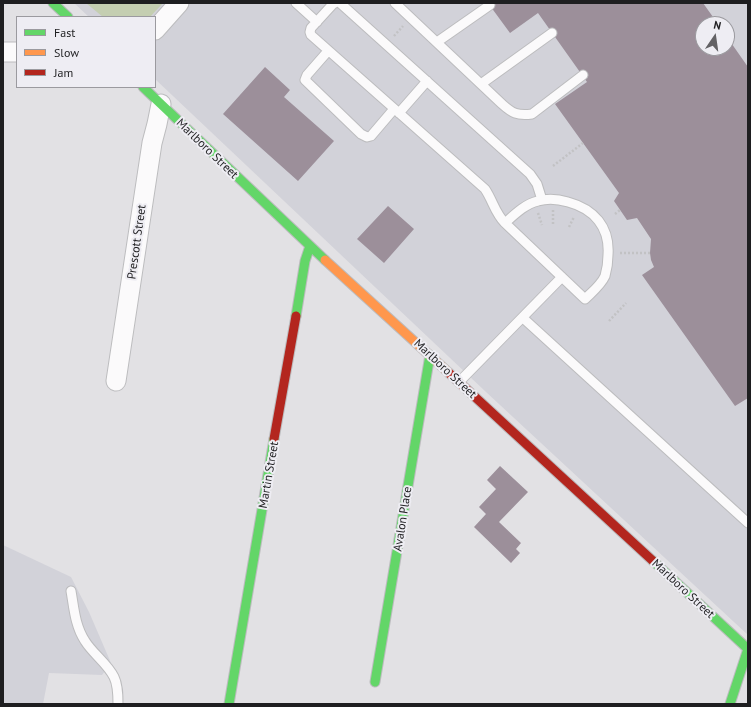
<!DOCTYPE html>
<style>
body{margin:0}
#map{position:relative;width:751px;height:707px;overflow:hidden;background:#e2e1e4;font-family:"PT Sans",sans-serif}
canvas{display:block}
.frame{position:absolute;inset:0;border:4px solid #1e1e20;pointer-events:none}
.legend{position:absolute;left:16px;top:16px;width:140px;height:72px;box-sizing:border-box;background:#eeedf3;border:1px solid #9b9a9f;margin:0;padding:5px 7px;list-style:none;font-size:12px;color:#1e1e20}
.legend li{display:flex;align-items:center;gap:8px;height:20px}
.legend b{width:20px;border:1px solid #9b9a9f}
.north{position:absolute;left:695px;top:16px;width:40px;height:40px;box-sizing:border-box;background:#eeedf3;border:1px solid #9b9a9f;border-radius:50%;rotate:13deg;font-size:11px;font-weight:700;line-height:16px;text-align:center;color:#1e1e20}
.north::after{content:'';display:block;margin:auto;width:14px;height:18px;background:#636265;clip-path:polygon(50% 0,100% 100%,50% 72%,0 100%)}
</style>
<div id="map">
<canvas width="751" height="707"></canvas>
<div class="frame"></div>
<ul class="legend">
<li><b style="height:5px;background:#63d668"></b>Fast</li>
<li><b style="height:5px;background:#ff974d"></b>Slow</li>
<li><b style="height:5px;background:#b3261e"></b>Jam</li>
</ul>
<div class="north">N</div>
</div>
<script>
const ctx = document.querySelector('canvas').getContext('2d');
ctx.lineJoin = 'round';
function fill(path, color) {
  ctx.fillStyle = color;
  ctx.fill(path, 'evenodd');
}
function stroke(path, color, width, dash) {
  ctx.strokeStyle = color;
  ctx.lineWidth = width;
  ctx.lineCap = dash ? 'butt' : 'round';
  ctx.setLineDash(dash || []);
  ctx.stroke(path);
}
function drawText(font, color, halo, rows, align = 'center') {
  ctx.font = font + ' "PT Sans",sans-serif';
  ctx.lineWidth = 4;
  ctx.setLineDash([]);
  ctx.textBaseline = 'middle';
  ctx.strokeStyle = halo;
  ctx.fillStyle = color;
  for (const [text, x, y, turn = 0] of rows) {
    ctx.save();
    ctx.translate(x, y);
    ctx.rotate((+turn || 0) * Math.PI / 180);
    ctx.textAlign = isNaN(turn) ? turn : align;
    if (halo) ctx.strokeText(text, 0, 0);
    ctx.fillText(text, 0, 0);
    ctx.restore();
  }
}
const built = new Path2D(`
 M74,3H748V635L486,392L155,79V17H89ZM703,24H727V48H703Z
 M3,545L71,577L89,612L111,663L102,675L49,673L43,704H3Z`);
const green = new Path2D(`
 M86,3H163L150,17H103Z`);
const building = new Path2D(`
 M488,3H703L718,24H703V48H727V37L748,67V398L735,406L642,275L654,267L651,260L650,253L651,239L637,218L627,220L614,201L619,193L555,104L587,82L538,13L510,33Z
 M265,67L290,90L284,97L334,141L298,181L223,114Z
 M388,206L414,229L384,263L357,239Z
 M500,466L528,492L499,522L521,543L516,549L520,553L511,563L474,527L486,514L479,507L496,489L487,480Z`);
const path = new Path2D(`
 M394,36L403,26
 M553,166L583,143
 M538,213L542,225
 M615,214L620,210
 M553,224V210
 M569,227L574,217
 M620,253H650
 M609,321L626,303`);
const lane = new Path2D(`
 M296,3L317,22
 M335,3L333,4L311,28L310,32L311,35L485,189C493,201 495,213 505,223L585,299C592,292 601,285 605,276C607,269 608,262 608,255C610,227 594,209 568,202C558,199 548,198 538,201C525,204 515,214 505,223
 M340,3L530,174L537,184L542,200
 M395,3L502,104C512,113 517,116 532,114L583,75
 M437,42L490,5
 M328,51L307,75L305,80L361,134L367,137L371,136L394,109
 M481,84L552,33
 M399,113L427,81
 M523,318L748,523
 M459,382L562,277
 M71,591C74,608 75,626 85,641C93,654 107,663 114,677C118,685 118,695 118,704`);
const street = new Path2D(`
 M155,30L179,3
 M3,52H17
 M116,381L152,143L157,124L161,104`);
const fast = new Path2D(`
 M53,3L68,17
 M143,87L325,260
 M296,316L305,261L310,246
 M653,561L748,649
 M375,682L430,355
 M229,704L274,439
 M730,704L748,649`);
const slow = new Path2D(`
 M325,260L449,373`);
const jam = new Path2D(`
 M449,373L653,561
 M274,439L296,316`);
const streetNames = [
 ["Marlboro Street",207,149,44],
 ["Prescott Street",137,242,-82],
 ["Marlboro Street",445,369,43],
 ["Martin Street",269,475,-80],
 ["Avalon Place",403,519,-81],
 ["Marlboro Street",683,589,43]
];
fill(built, '#d2d2d9');
fill(green, '#c4ceb1');
fill(building, '#9c8f9a');
stroke(lane, '#bcbcbe', 11);
stroke(street, '#bcbcbe', 21);
stroke(fast, '#bcbcbe', 11);
stroke(slow, '#bcbcbe', 11);
stroke(jam, '#bcbcbe', 11);
stroke(path, '#c2c2c4', 2.5, [2, 2]);
stroke(lane, '#fbfafb', 9);
stroke(street, '#fbfafb', 19);
stroke(fast, '#63d668', 9);
stroke(slow, '#ff974d', 9);
stroke(jam, '#b3261e', 9);
drawText('12px', '#1e1e20', '#eeedf3', streetNames);
</script>
